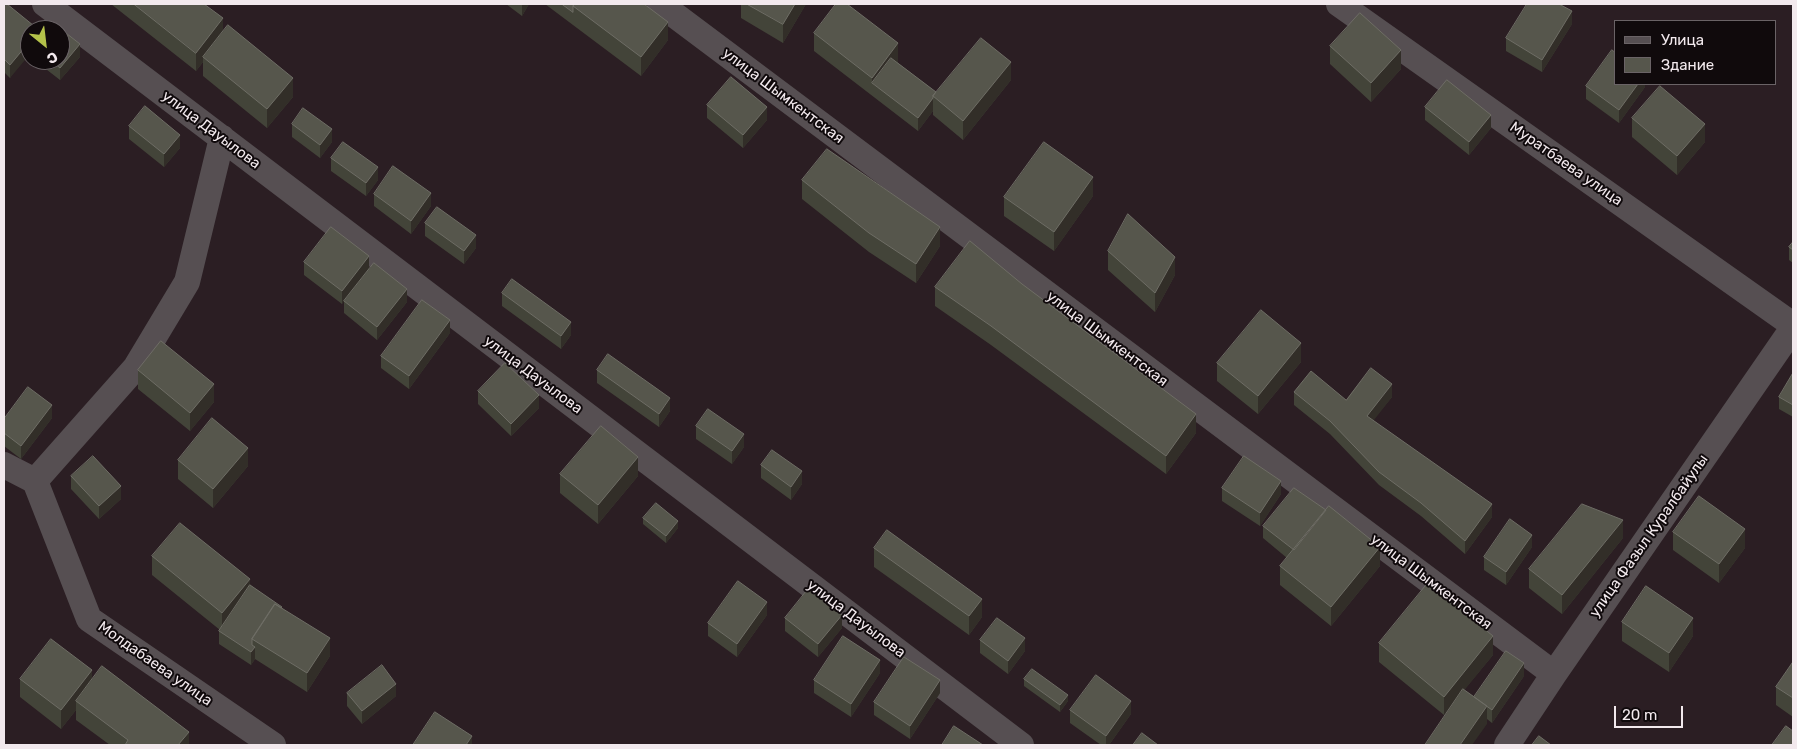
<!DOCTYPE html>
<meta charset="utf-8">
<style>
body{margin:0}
#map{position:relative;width:1797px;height:749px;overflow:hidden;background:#2b1e23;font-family:Rubik,sans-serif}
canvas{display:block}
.frame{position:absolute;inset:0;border:5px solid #f2e9ed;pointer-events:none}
.legend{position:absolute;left:1614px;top:20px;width:162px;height:65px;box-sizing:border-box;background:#100a0c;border:1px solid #6a6366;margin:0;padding:6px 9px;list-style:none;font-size:15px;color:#f2e9ed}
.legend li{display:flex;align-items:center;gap:10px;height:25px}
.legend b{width:25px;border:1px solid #6a6366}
.north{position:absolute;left:20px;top:20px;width:50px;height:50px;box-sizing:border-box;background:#100a0c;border:1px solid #6a6366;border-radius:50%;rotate:151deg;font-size:14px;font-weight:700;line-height:20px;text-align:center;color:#f2e9ed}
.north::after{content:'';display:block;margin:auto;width:18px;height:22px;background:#b4c24a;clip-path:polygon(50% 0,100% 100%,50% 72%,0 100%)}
.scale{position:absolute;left:1614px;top:706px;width:69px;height:22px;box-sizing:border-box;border:2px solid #f2e9ed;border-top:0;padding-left:6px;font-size:15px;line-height:18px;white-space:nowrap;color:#f2e9ed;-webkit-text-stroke:4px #100a0c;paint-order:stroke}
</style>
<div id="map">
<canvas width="1797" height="749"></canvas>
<div class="frame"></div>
<ul class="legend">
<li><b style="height:6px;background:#564f52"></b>Улица</li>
<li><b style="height:14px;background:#56564c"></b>Здание</li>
</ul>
<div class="north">С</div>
<div class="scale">20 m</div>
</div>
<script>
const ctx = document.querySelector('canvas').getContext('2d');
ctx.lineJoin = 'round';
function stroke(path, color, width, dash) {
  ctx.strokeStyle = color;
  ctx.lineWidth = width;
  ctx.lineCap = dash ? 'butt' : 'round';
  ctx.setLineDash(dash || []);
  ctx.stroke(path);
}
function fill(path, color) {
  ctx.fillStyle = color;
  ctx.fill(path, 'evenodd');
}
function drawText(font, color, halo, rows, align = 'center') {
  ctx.font = font + ' Rubik,sans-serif';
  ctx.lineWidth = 4;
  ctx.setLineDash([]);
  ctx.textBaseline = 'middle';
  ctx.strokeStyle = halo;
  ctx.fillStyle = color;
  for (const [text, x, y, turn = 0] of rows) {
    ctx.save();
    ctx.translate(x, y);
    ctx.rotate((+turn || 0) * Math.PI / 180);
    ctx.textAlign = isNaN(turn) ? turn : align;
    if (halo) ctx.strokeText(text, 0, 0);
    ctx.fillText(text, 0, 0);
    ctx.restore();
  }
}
const minor = new Path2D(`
 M45,4L1021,745
 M660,4L1554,674
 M1339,4L1793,325
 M4,465L35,481L89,619L273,745
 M35,481L136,367L187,282L222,138
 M1507,745L1554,674L1793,328`);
const wall = new Path2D(`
 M4,4L39,30L10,78L4,72Z
 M111,4H204L223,32L293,97L267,128L203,76V62L196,71Z
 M506,4H529L522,16Z
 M545,4H644L668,40L641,76Z
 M741,4H806L783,43L741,18Z
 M1572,24L1542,72L1506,51V38Z
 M814,33L898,62V63L936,92L1011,80L963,140L933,115V111L918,131L814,51Z
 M1330,46L1401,69L1371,102L1330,64Z
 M80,57L60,80L42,66V60H60Z
 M1645,84V87L1619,123L1586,99V86Z
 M707,105L767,120L743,148L707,118Z
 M1425,107L1491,128L1469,155L1425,120Z
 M1632,118L1705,142L1677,175L1632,137Z
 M292,124L332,142L320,158L292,137Z
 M129,126L180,148L164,167L129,139Z
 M331,158L378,180L366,196L331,171Z
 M802,180L940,246L916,283L869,252L802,199Z
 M374,194L431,206L411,234L374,206Z
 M1093,196L1054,251L1004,216V197Z
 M425,223L476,248L464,264L425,236Z
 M1793,242V263L1789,260V247Z
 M1108,251L1175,275L1155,312L1108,270Z
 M304,262L369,269L407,302L377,340L344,313V301L342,304L304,275Z
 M935,287L1196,433L1166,474L991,345L935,306Z
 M502,293L571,335L561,349L502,306Z
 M450,333L409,389L381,368V356Z
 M1301,362L1258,414L1217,381V363Z
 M138,370L214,402L190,431L138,389Z
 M597,370L670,411L659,427L597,383Z
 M1793,373V417L1779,409V397Z
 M478,391L539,408L511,436L478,404Z
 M1294,392L1346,400L1392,397L1373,420L1492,517L1465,554L1421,516L1379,485L1330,434L1294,405Z
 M52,418L21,459L4,446V419Z
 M696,426L744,447L732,464L696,439Z
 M178,460L248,466L213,508L178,479Z
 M761,465L802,484L791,500L761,478Z
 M560,474L638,476L598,524L560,493Z
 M71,476L121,499L99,519L71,489Z
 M1222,488L1281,494L1260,526L1222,501Z
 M643,518L678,528L666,543L643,524Z
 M1263,526L1380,566L1331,626L1280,585V566L1287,558L1263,538Z
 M1673,532L1745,548L1719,583L1673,550Z
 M1623,538L1562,614L1529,588V569Z
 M1532,547L1506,585L1484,570V557Z
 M874,548L982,617L969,635L874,567Z
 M152,556L250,585L282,608L330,656L307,692L255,659L251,665L219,644V631L220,630L152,575Z
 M767,615L737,657L708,636V623Z
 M785,618L842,628L818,657L785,631Z
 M1622,622L1693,636L1669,672L1622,641Z
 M980,640L1025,651L1008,674L980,653Z
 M1379,643L1493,655L1464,690L1474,697L1524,676L1492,723L1487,719V724L1453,704L1444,715L1379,662Z
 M1793,662V717L1776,705V687Z
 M880,673L851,717L814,693V680Z
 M20,679L92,680L189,745H110L76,720V710L61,729L20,697Z
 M1024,679L1068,701L1060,712L1024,686Z
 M347,693L396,696L362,724L347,706Z
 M940,693L910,739L874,715V702Z
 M1070,710L1131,714L1109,745H1101L1070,723Z`);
const shadedWall = new Path2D(`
 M522,4H529L522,16Z
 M795,4H806L783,43V24Z
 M1572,11V24L1542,72V60Z
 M223,18V37L203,57V62L196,71V53Z
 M668,22V40L641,76V57Z
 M30,41V54L10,78V65Z
 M898,43V62L878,88L872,83V96V78Z
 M80,44V57L60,80V68Z
 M1401,50V69L1371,102V83Z
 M1011,62V80L963,140V121Z
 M293,78V97L267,128V109Z
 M1638,84H1645V87L1619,123V110Z
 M933,98V111L918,131V118Z
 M767,107V120L743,148V135Z
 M1491,115V128L1469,155V142Z
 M1705,124V142L1677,175V156Z
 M332,129V142L320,158V145Z
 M180,135V148L164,167V154Z
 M378,167V180L366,196V183Z
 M1093,177V196L1054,251V232Z
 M431,193V206L411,234V221Z
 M940,227V246L916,283V264Z
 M476,235V248L464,264V251Z
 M369,256V269L342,304V291Z
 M1175,257V275L1155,312V293Z
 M407,289V302L377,340V327Z
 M450,320V333L409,389V376Z
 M571,322V335L561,349V336Z
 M1301,343V362L1258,414V396Z
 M214,384V402L190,431V413Z
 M1392,384V397L1367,429V416Z
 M539,395V408L511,436V424Z
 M670,398V411L659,427V414Z
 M52,405V418L21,459V446Z
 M1196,414V433L1166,474V456Z
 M744,434V447L732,464V451Z
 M248,448V466L213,508V489Z
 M638,457V476L598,524V505Z
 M802,471V484L791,500V487Z
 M1281,481V494L1260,526V513Z
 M121,486V499L99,519V506Z
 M1492,504V517L1465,554V541Z
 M1623,520V538L1562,614V595Z
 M678,521V528L666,543V536Z
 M1745,529V548L1719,583V564Z
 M1532,535V547L1506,585V572Z
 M1380,547V566L1331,626V607Z
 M250,579V598L222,631V613Z
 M982,599V617L969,635V616Z
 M767,602V615L737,657V644Z
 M842,615V628L818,657V644Z
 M1693,618V636L1669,672V653Z
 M1493,636V655L1444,715V697Z
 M330,638V656L307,692V673Z
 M1025,638V651L1008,674V661Z
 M255,647V659L251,665V652Z
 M880,660V673L851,717V704Z
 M1524,663V676L1492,723V710Z
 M92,670V689L76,701V710L61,729V710Z
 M940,680V693L910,739V726Z
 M396,684V696L362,724V711Z
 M1068,695V701L1060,712V705Z
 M1131,701V714L1109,745H1106V736Z
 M1487,706V724L1472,745H1460Z
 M189,732V745H178Z
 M472,736V745H466Z`);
const building = new Path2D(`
 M4,4H7L39,30H30V41L10,65L4,59Z
 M134,4H204L223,18L196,53Z
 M562,4H575L573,6V12Z
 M575,4H644L668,22L641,57L573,6Z
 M747,4H795L783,24Z
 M836,4H847L898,43L872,78L814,33Z
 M1527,4H1559L1572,11L1542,60L1506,38Z
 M1360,13L1401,50L1371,83L1330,46Z
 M228,25L293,78L267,109L203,57Z
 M62,30L80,44L60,68L51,60H60V32Z
 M981,38L1011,62L963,121L933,96Z
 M1612,50L1616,53V84H1638L1619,110L1586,86Z
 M891,58L936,92L933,96V98L918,118L872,83Z
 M731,77L767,107L743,135L707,105Z
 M1447,80L1491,115L1469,142L1425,107Z
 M1660,86L1705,124L1677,156L1632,118Z
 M145,106L180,135L164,154L129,126Z
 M303,108L332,129L320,145L292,124Z
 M343,142L378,167L366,183L331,158Z
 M1044,142L1093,177L1054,232L1004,197Z
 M827,149L940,227L916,264L869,233L802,180Z
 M393,166L431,193L411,221L374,194Z
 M437,207L476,235L464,251L425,223Z
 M1128,214L1175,257L1155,293L1108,251Z
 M331,227L369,256L342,291L304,262Z
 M970,241L1022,284L1196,414L1166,456L991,326L935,287Z
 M1793,242V250L1789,247Z
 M374,263L407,289L377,327L344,301Z
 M512,279L571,322L561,336L502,293Z
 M422,300L450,320L409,376L381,356Z
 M1261,310L1301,343L1258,396L1217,363Z
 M161,341L214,384L190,413L138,370Z
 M608,354L670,398L659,414L597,370Z
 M505,363L539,395L511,424L478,391Z
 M1371,368L1392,384L1367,416L1492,504L1465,541L1421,503L1379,472L1330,421L1294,392L1311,371L1346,400Z
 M1793,373V405L1779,397Z
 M28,387L52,405L21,446L4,433V419Z
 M708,409L744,434L732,451L696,426Z
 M212,418L248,448L213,489L178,460Z
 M601,426L638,457L598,505L560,474Z
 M772,450L802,471L791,487L761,465Z
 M93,456L121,486L99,506L71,476Z
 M1244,456L1281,481L1260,513L1222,488Z
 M1294,488L1326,510L1294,550L1263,526Z
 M1699,496L1745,529L1719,564L1673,532Z
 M656,503L678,521L666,536L643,518Z
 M1582,504L1623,520L1562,595L1529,569Z
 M1329,506L1380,547L1331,607L1280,566Z
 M1510,519L1532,535L1506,572L1484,557Z
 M180,523L250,579L222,613L152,556Z
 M887,530L982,599L969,616L874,548Z
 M738,581L767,602L737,644L708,623Z
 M1428,583L1493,636L1444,697L1379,643Z
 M250,585L282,607L281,608L275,604L252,639V645L255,647L251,652L219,631Z
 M1646,586L1693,618L1669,653L1622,622Z
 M809,588L842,615L818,644L785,618Z
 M275,604L330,638L307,673L252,639Z
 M997,618L1025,638L1008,661L980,640Z
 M843,636L880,660L851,704L814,680Z
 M51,639L92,670L61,710L20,679Z
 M1506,651L1524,663L1492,710L1474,697Z
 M904,657L940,680L910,726L874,702Z
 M1793,662V698L1776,687Z
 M382,665L396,684L362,711L347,693Z
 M102,666L189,732L178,745H125L128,740L76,701Z
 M1032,669L1068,695L1060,705L1024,679Z
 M1096,675L1131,701L1106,736L1070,710Z
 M1463,689L1487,706L1460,745H1425Z
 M435,712L472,736L466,745H413Z
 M954,726L983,745H942Z
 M1786,726L1793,731V745H1772Z
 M1142,733L1158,745H1133Z
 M1539,736L1551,745H1532Z`);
const streetNames = [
 ["улица Шымкентская",783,96,37],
 ["улица Дауылова",211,130,37],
 ["Муратбаева улица",1566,164,35],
 ["улица Шымкентская",1107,339,37],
 ["улица Дауылова",533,375,37],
 ["улица Фазыл Куралбайулы",1649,536,-55],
 ["улица Шымкентская",1431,582,37],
 ["улица Дауылова",856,619,37],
 ["Молдабаева улица",155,664,35]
];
stroke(minor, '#564f52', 26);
fill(wall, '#434439');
fill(shadedWall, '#322e28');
fill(building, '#56564c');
stroke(building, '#6e6d65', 1);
drawText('15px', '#f2e9ed', '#100a0c', streetNames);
</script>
